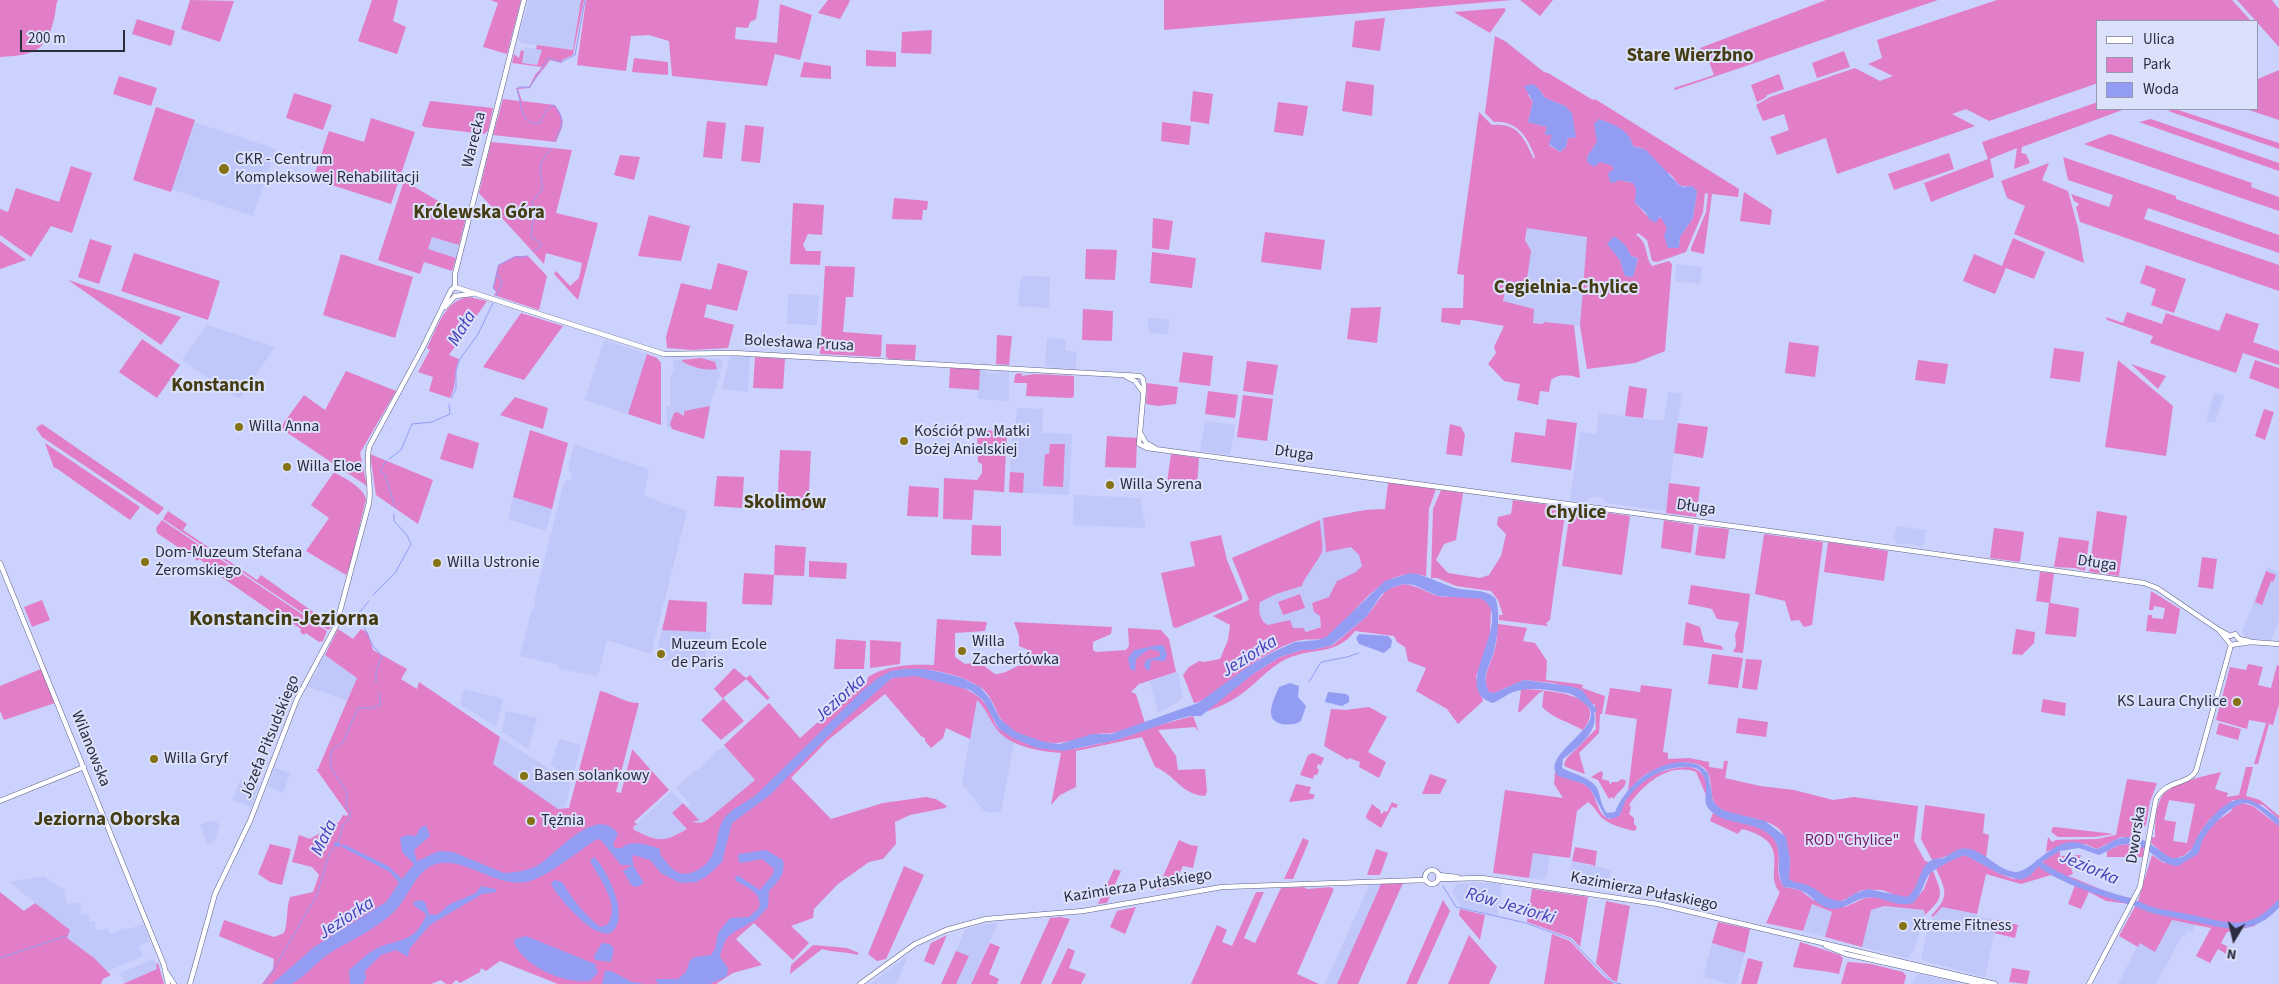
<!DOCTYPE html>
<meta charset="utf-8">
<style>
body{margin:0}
#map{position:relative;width:2279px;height:984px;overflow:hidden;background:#cbd2fd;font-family:"Source Sans 3",sans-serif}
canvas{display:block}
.legend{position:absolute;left:2096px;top:20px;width:162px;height:90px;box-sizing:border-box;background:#dce1fb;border:1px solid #9599af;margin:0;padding:6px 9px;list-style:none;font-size:15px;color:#2b2d3e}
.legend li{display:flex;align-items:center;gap:10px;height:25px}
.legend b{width:25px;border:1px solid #9599af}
.north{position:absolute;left:2209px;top:914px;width:50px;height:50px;-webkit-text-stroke:4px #dce1fb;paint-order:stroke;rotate:189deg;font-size:14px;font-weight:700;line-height:20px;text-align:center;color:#2b2d3e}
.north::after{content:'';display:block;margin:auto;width:18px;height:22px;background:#2b2d3e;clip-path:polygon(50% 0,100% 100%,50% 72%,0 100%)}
.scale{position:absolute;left:20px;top:30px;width:105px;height:22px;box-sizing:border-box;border:2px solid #2b2d3e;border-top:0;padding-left:6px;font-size:15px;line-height:18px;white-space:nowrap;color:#2b2d3e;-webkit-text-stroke:4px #dce1fb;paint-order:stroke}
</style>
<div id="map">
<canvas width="2279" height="984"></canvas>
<ul class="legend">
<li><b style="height:6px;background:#fff"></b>Ulica</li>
<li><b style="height:14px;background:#e27ec7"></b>Park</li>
<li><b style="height:14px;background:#939cf3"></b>Woda</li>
</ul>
<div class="north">N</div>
<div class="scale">200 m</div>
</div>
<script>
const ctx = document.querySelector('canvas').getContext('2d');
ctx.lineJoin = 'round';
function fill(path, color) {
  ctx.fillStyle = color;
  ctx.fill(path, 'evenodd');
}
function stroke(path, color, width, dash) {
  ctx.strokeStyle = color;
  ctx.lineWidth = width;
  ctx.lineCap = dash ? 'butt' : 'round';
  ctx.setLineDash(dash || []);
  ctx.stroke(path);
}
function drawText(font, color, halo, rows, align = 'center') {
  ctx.font = font + ' "Source Sans 3",sans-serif';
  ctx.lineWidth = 4;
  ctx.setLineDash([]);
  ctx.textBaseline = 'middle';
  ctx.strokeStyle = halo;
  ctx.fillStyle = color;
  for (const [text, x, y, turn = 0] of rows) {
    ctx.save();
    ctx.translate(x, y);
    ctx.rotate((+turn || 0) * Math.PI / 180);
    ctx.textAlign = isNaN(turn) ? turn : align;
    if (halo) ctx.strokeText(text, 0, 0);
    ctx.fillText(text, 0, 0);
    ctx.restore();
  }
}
const built = new Path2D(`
 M528,0H581L573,50L520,43L518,38L528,5Z
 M525,47L542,50L537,65L522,63Z
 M194,122L276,149L253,216L171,189Z
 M1527,227L1587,237L1580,326L1544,322V324L1533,323L1503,301L1507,281L1525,285Z
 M432,237L459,245L456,258L428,249Z
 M1676,264L1702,267L1700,284L1675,281Z
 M1022,276L1050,277L1049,308L1018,306L1020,280Z
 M788,294L819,295L817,325L787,324Z
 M1148,317L1169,320L1168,334L1150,333L1148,328Z
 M207,325L275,347L239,399L182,360Z
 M1047,338L1066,339L1065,351L1077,352L1075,369L1045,367Z
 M604,340L647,354L628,414L585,400Z
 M730,356L750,357L748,392L722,389Z
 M701,358L721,359L723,363L721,369L718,370L720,374L710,406L704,439L667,427L666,406H670V376L674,372L673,360Z
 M980,369H986V373L999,374V370L1009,371V401L978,399Z
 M1668,392L1682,394L1666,511L1607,503L1603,498L1593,496L1585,503L1570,500L1580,432L1596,434L1599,413L1664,421Z
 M2214,393L2224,396L2215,423L2206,421Z
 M1017,408L1043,409L1042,433L1072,434L1069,495L1009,492L1012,431H1015Z
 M1205,421L1235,425L1230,455L1200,451Z
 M576,445L649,469L644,496L687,511L651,654L607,640L598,676L559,669V665L520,656L532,609L536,606L534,601L563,486L567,480H570L573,473L569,472V464L574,446Z
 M1074,495L1140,498L1146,528L1073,525Z
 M513,497L552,509L546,531L508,519Z
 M1415,508L1429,509L1321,627L1299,633L1266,635L1232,558L1323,518L1365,510Z
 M1897,526L1926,530L1924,545H1921V547L1912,544H1897L1894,539Z
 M2267,567L2279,572V620L2271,640L2246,638L2242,632Z
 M662,630L711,632L710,645L706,646L705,663L656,660L655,658Z
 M325,655L357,677L347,701L306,686L317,673L319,663Z
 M1178,672L1183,698L1158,713L1150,681Z
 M464,689L503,699L496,727L460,704Z
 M976,700L985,707L998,731L1014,742L1001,811L989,813L984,811L962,784Z
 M506,711L537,718L528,749L502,732Z
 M500,737L571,783L565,807L558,809L493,764Z
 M559,739L581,745L572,780L551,765Z
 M726,747L755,780L707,820L701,823H692L699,820L687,807L690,804L676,788L694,771L698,770L716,751Z
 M275,767L290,774L283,793L268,787Z
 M241,779L259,786L251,807L232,800Z
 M672,791L683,803L672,813L687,829L667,840H657L634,830L633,827Z
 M214,820L220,825L214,842L208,845L200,825Z
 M1533,853L1550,855L1546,878L1543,880L1529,878Z
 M1572,861L1611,870L1608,890L1569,884Z
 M44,876L64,890L67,904L80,903L81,915H88L90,922L95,921L96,930L108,929L110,934L125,928L129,929L143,924L150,941L139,946L143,956L108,971L67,938L69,930L9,882Z
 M1472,882L1502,884L1497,916L1461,907L1452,891L1458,883L1470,884Z
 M1381,885L1337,984H1325L1369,886Z
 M1811,904L1832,912L1825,937L1803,931Z
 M1884,906L1924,910L1925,915L1913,954L1911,953L1908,958L1862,947L1870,910Z
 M1942,907L1977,914V916L1997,920L1985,977L1921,960L1929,923Z
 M2172,920L2196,924L2192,932L2187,931L2184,937L2182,936L2156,984H2118L2139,943Z
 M998,922L971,984H956L969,956L956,951L965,929Z
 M1712,943L1745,953L1736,984H1729L1703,977Z
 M908,956L896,984H870L875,980Z
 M154,959L158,969L125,983L120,973Z
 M1918,974L1941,979L1957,982L1956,984H1911Z`);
const green = new Path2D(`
 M0,0H58C55,5 56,13 54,19C46,53 32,55 0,57Z
 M190,0L234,1L220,42L181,29Z
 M372,0H398L393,21L406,27L397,54L358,41Z
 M491,0H521L507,54L483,47L498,3Z
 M581,0H584L573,55L562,60V63L550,60C544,70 535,77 530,88L518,89L522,101L555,105C567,122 563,125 556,142L493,135L503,99L520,101L516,88L529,87L535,75L542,67L512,63L514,54L519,58L521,50L524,51L522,63L537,65L542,50L536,49L537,45L573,50Z
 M586,0H759L756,19L750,22L748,28L736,27L735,39L777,43L780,4L812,15L800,60L775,54L767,86L672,76L669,41L649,35L631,36L626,71L577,65Z
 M828,0H849L850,1L840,19L818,13Z
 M1164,0H1512L1164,30Z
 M1520,0H1553L1540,16Z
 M1826,0H1938C1850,29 1763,61 1675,90L1674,88L1714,75L1707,56L1703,57L1700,48Z
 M1997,0H2232L2251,21H2098V83L1989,121L1966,109L1952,114L1975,126L1837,174L1826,138L1777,155L1770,137L1789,130L1784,114L1763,121L1756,105L1770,97L1855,68L1880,81L1893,76L1868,64L1882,58L1877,40Z
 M2237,0H2272L2279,9V47Z
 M1504,8L1506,10L1490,33L1454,12Z
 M1385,18L1380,51L1352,47L1355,21Z
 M137,19L175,31L171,46L132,34Z
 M932,30L931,54L901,53L902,32Z
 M1495,36L1505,41L1544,72L1548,73L1593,100L1595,99L1739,189L1738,197L1712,194L1704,254L1691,251V248L1706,212L1708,194L1705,193L1703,212L1686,252L1657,262L1652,261L1647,240L1638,233L1636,235C1649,243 1644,255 1652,266L1669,261L1672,264L1665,351L1635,363L1587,369L1580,326L1587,237L1527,228L1525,240L1531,251L1526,286L1507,282L1503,301L1534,309L1533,323L1543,324L1544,322L1574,325L1580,378C1569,375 1560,373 1551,380L1549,392L1540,391L1538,405L1517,400L1520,384L1504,381L1488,364L1496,353L1494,347L1504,326L1471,320H1461L1460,325L1441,322L1442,308H1463L1464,275L1457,274L1479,112L1492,125C1518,122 1524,138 1534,159L1535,157C1528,138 1517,120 1494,122L1485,113ZM1538,88L1545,98L1565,106L1576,137L1568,138L1566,147L1560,152L1549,145L1552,135H1545L1547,127L1528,122L1533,102L1528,95ZM1599,119C1612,124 1630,130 1633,146L1641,148L1664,171C1679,176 1672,189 1692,186L1697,191L1693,218L1680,237V242L1668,246L1667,228L1663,218L1647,216L1635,202L1637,189L1633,183L1619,180L1614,182L1612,171L1614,169L1611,165L1587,157L1597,142ZM1615,237L1626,246L1631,256L1638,258L1633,277L1625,276L1620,260L1614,252Z
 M866,50L896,52V67L866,66Z
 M1844,51L1850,67L1817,78L1812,63Z
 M634,58L668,62V75L632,72Z
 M804,62L831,66V79L800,77Z
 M2279,70V120L2246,109H2258V79Z
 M1779,74L1784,89L1767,95L1765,98L1757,102L1751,85Z
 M119,76L157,88L151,106L113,94Z
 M1346,81L1374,85L1372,116L1342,111Z
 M1193,91L1213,94L1209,124L1190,121Z
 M294,93L332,105L323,130L286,118Z
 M430,101L493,108L488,131L484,134L424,127L422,125Z
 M1278,102L1308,106L1303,136L1274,132Z
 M2098,102V109H2125L2022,147L2021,153L2026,154L2030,163L2014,169L2017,148L1990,159L1994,177L1931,202L1924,183L1988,159L1982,142Z
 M156,107L195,120L171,192L133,180Z
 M2175,109L2279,143V149L2168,111Z
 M371,118L415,132L391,204L313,179L329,131L364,142Z
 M2151,119L2279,163V171L2139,122Z
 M707,121L726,123L722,159L703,157Z
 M1162,122L1191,126L1189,145L1161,141Z
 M745,125L764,127L760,163L741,161Z
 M2110,134L2252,183L2251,187L2279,197V211L2084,144Z
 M491,142L572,150L556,213L598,223L578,300L554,274L556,271L570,286L579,278L582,263L546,253L544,264L479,193Z
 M1949,153L1954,169L1894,190L1888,174Z
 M620,155L640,157L634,180L614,175Z
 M2063,157L2176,196V199L2279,235V253L2148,208L2144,219L2279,265V291L2080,222L2076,207L2079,204L2074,201L2071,194L2109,207L2113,195L2068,180Z
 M2049,163L2042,180L2068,191L2078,228L2084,263L2014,234L2025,206L2007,198L2001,181Z
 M71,166L92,173L72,233L51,226L31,257L0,235V209L8,212L16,188L59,202Z
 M404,181L466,217L459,245L432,237L428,249L456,258L452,271L424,262L420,274L378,260Z
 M1744,192L1772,210L1770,225L1740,221Z
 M894,198L928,201L927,210H923L922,220L892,219Z
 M793,203L824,205L822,235L808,234L803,245L806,251H821L820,265L790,264Z
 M649,215L690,226L681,261L638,256Z
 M1153,218L1173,221L1169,250L1152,248Z
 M1265,232L1325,240L1321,270L1261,262Z
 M2013,238L2045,252L2034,279L2006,268L1995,294L1963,281L1974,254L2002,266Z
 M90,239L112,246L99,284L78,277Z
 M0,241L26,260L0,269Z
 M1086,249L1117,250L1115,280L1085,279Z
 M1152,252L1196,258L1192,288L1150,283Z
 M134,253L220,281L208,320L121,291Z
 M341,254L413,277L395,338L323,315Z
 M515,256H528L547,276L539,310L494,295L496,292L493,287L498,265Z
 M718,263L748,271L737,311L707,304L704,317L734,325L728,348L692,350L667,348L666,337L681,283L711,290Z
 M2146,265L2186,279L2174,313L2151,305L2156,289L2140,283Z
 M825,266L855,267L853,297H846L843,332L882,335L881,355L880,357L820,354Z
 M68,280L181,317L161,345Z
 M469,297L487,301L449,355L459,359C453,375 458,382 450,398L429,391L433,377L418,372L430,350L427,348C437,329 444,300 469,297Z
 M1381,307L1377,343L1347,339L1351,308Z
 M1083,309L1113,311L1112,341L1082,340Z
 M2127,312L2162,324L2166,313L2219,331L2226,313L2259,324L2253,342L2279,351V365L2243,353L2236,373L2150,343L2153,336L2107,320L2106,317L2123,323Z
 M521,313L563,326L524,380L483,367Z
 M997,335L1012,336L1009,365L996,364Z
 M142,339L180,365L157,398L119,372Z
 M1789,342L1819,346L1815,377L1785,373Z
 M886,344L916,345L915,360L889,359L886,357Z
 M2054,348L2084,352L2080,382L2050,378Z
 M1183,352L1213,356L1210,386L1179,382Z
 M647,354L657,358L661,363V425L628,414Z
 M755,357L785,359L783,389L753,388Z
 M701,358L715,362L717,369C704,371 693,367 683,362L682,360Z
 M1918,360L1948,364L1945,384L1915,380Z
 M2118,360L2173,406L2166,456L2105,447Z
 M2255,360L2279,368V389L2249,378Z
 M1247,361L1278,365L1273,395L1243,391Z
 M2131,364L2166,376L2158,389Z
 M950,368L980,369L979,390L949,388Z
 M346,371L396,391L360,453L367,486L280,428L304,395L325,410Z
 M1018,373L1023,374L1021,376L1035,374L1074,376V396L1072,398L1026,396L1027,383H1014L1015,375Z
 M1147,383L1178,387L1176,404L1158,406L1146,404Z
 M1629,386L1647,389L1643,418L1625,416Z
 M1208,391L1238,395L1235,418L1205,414Z
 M1243,395L1273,399L1267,441L1237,437Z
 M515,397L548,408L543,429L500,415Z
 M710,406L704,439L672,429L670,424L674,413L677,412L684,416V411Z
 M2264,409L2274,412L2265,440L2255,436Z
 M1547,419L1577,423L1571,470L1511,462L1515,432L1545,436Z
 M1678,423L1708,427L1703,458L1674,453Z
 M42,424L164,508L158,515L42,437L36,428Z
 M1450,424L1461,427L1465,435L1462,456L1446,454Z
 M530,430L568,443L552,509L513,497Z
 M977,430L1007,431L1004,492L974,490L972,520L943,519L944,478L977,480L982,473V464L978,462Z
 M448,433L479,443L473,469L440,459Z
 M1107,436L1137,438L1136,468L1105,467Z
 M45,443L140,507L130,520L56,468H54Z
 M1050,444H1065L1063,487L1043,486L1045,454H1049Z
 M780,450L811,451L808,510L777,509Z
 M370,454L433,480L418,524L376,495Z
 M1171,454L1199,458L1197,485L1167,482Z
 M334,472C344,478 363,487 366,499L350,566L346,575L306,551L329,518L311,505Z
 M1010,472L1024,473L1023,493L1009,492Z
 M717,476L744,477L742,508L714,506Z
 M1388,483L1436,489L1429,509L1426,576C1382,563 1357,614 1326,638C1316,641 1306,638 1296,641C1279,647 1262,657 1248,667C1237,674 1204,703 1194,703L1183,675L1189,667L1199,661L1204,662L1220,659L1228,640L1230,625L1213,616L1249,600L1232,558L1320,520C1320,529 1324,544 1322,552C1318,561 1302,581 1302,586L1276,594L1260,602C1258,610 1260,622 1268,625L1290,620L1293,628H1303L1306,632L1321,627L1320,616L1314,612L1312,603L1329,597L1337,581L1356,572L1362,566L1359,555L1351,547L1326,552L1323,518L1365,510L1385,509Z
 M1669,483L1700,487L1696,517L1666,513Z
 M909,486L939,488L938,517L907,516Z
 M1441,490L1463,493L1456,540L1444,544L1436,560L1448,573L1480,578L1489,575L1501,556L1506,534L1497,525L1498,517L1511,514L1513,500L1566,507L1550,620L1546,623L1548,626L1499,620V615H1503L1498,600L1491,591L1456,586L1437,578H1431L1433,509Z
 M1574,508L1630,516L1622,575L1562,566L1570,511Z
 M168,511L187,524L183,530L257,580L261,575L333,626L328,630L163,519Z
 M2097,511L2127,516L2119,576L2089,572Z
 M162,520L327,631L323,641L319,642L306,633L304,635L300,632L301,629L289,621L288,623L204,565L205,563L199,559L197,561L194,558L195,556L189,552L188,554L157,533L156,528Z
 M1664,520L1694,525L1691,553L1661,548Z
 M972,525L1001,526V556L971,555Z
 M1699,526L1729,529L1725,559L1695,555Z
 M1994,528L2024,532L2020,562L1990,558Z
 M1764,534L1823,542L1812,625L1804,627L1799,620L1791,621L1785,601L1755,594Z
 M1221,535L1227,560L1242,596V600L1176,628L1173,627L1161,573L1195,566L1190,542Z
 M2059,537L2089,541L2085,571L2075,568L2054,567Z
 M1828,542L1888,551L1884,581L1824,572Z
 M775,545L806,547L804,576L774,575L772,605L742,604L744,573L774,575Z
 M2202,557L2217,559L2213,589L2198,587Z
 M809,561L847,563L846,579L809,577Z
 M2266,571L2276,575L2273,582L2271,581L2262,605L2255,602Z
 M2040,572L2054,573L2050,603L2079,608L2076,637L2045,634L2049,603L2036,601Z
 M1404,584C1418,586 1426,592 1438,596C1455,600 1481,590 1491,607L1490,635L1476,677L1483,701L1458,724L1447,709L1416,691L1426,668L1408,661L1405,647L1397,642L1394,636L1355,631C1336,656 1312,647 1286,659C1268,668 1256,684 1240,695C1229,703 1216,708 1203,713L1253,674L1280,657L1302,650H1312L1333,645L1366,617L1387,589Z
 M1691,585L1750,594L1743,653L1733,652L1736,646L1735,635L1739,622L1717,619L1712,609L1688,604Z
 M2151,591L2180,609L2176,634L2146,631L2148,615H2152V618L2163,619L2165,608L2154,606L2153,610H2149Z
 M1300,594L1305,608L1283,615L1278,602Z
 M42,600L50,620L32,627L24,607Z
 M669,600L707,602L706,632L662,630Z
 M937,619L987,622L985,631L955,633V657L965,664L979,662L995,674C1009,674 1014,664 1031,663V651L1019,646V636L1014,622L1112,627L1111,634L1093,642V650L1096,652L1126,650L1129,646L1128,628L1161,630L1169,639L1176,672L1139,684L1131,692L1136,694L1145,723C1134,726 1123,731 1112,733C1107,734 1102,733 1097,734C1079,738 1062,746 1044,742C1029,739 1007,731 999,716C994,706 990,694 980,687C956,671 920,666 891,671L880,687C886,682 892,677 900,676C921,673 966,684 981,699C990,707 992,720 999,729C1019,736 1040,746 1061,750C1069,752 1141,735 1145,729L1193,716L1199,732L1195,727L1158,730L1176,756L1178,770L1205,769L1207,792L1205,796C1180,794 1176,775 1155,767L1142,737L1076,751V787L1060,795L1051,805L1061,753C1040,751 1015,748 999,732C990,722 987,709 977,700L970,739L946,728L943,738L931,748L925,741V738L921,736L885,694L827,741L791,778L831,819L883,803L926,797L936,799L947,806L945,808L910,815L895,822L896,844L883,859L869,862L838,884L814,909L813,918L791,926L809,943L793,960L754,923L736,939L762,965L733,973L716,984H558L500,961L486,971L481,968L480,972L460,983L456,980L452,984H446L441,980L431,984H262L273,969L274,959L219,936L224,920L274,937L284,933C288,924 286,909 290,897L313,892L319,875L312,867L292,862L299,835L310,839L339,822L343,815L347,816L348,814L316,769H318L357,678L325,655L338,629L353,639L361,629L368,633L373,650L407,669L401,679L417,689L419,682L500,737L493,764L558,809L569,808L600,691C612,693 624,703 639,703L616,792L621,793L632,750H633L669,790L634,822L637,824L633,827L634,830C659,842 663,843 687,829L672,813L683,803L699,820L692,822L701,823L707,820L755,780L724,745L769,703L800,738L863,682L867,683L868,677C886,665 912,664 934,665Z
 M1686,622L1700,627L1704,642L1722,646L1723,650L1683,645Z
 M1498,624L1527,628L1523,641L1535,643L1547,661L1546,680L1579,684L1583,685L1582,688L1605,696L1602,714H1600L1599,733L1579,753L1585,774L1566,767L1564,765L1566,759L1596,729L1595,705L1561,685L1553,683L1524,680L1494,693L1489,692C1481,676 1491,665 1495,649C1497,641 1497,633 1498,624Z
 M2016,629L2035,632L2034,643L2022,655L2012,654Z
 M836,639L866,641L864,669H834Z
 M870,640L901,642L900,664L870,668Z
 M1712,654L1743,658L1738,688L1708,684Z
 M1746,659L1762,660L1757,690L1742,688Z
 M2248,664L2263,667L2258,685L2271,688L2277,665L2279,666V704L2273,725L2269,724L2258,764H2254L2266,723L2249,720L2247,729L2216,720L2230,667L2246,670Z
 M734,668L746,678L750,675L770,698L767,700L746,679L723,698L744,721L721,740L701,720L723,699L714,689Z
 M41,669L55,703L4,720L0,711V686Z
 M1641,685L1672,689L1663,752L1668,753V759L1689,758L1709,762V767L1723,769L1724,761H1728L1725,778L1760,786L1794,790L1833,800L1854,797L1918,806L1914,841L1925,861L1929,862C1920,871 1920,893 1907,897C1898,899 1889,891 1881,890C1874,890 1863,889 1858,892C1846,898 1841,906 1826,898C1821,896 1818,891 1814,889C1806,884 1796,885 1789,879C1788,872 1790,866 1790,860C1789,854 1787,847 1786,841C1780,813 1731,820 1717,806C1709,798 1713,783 1708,773C1698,754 1662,765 1648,773C1640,777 1634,785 1628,791L1637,719L1605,714L1610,688L1640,692Z
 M1526,689C1547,691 1612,693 1583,730C1569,722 1554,719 1542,707L1544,691L1539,693L1520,712H1518L1521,690Z
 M2043,699L2066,703L2065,716L2041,712Z
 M1369,707L1387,717L1368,752L1386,762L1379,778L1359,767L1360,762L1349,758L1348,760L1324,746L1331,709L1346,710Z
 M1738,718L1768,722L1766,737L1736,733Z
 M2219,723L2241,729L2238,740L2216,734Z
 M1313,753L1324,758L1321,765L1318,764L1317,768L1319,770L1317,775H1314L1313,779L1300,775L1308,755Z
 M1689,767C1702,769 1710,781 1706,795L1696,772C1668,762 1643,785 1629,805L1631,807L1629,814L1634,818V824L1637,827L1635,831C1625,829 1609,825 1601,817C1596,811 1594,806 1588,802L1577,811L1570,858L1533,853L1529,878L1493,873L1505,790L1563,798L1554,784L1555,772C1564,782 1580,778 1590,789C1597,798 1597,814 1609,819L1620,814C1627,784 1660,767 1689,767Z
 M2246,767H2253L2246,796L2260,800L2279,816V819L2263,805L2233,800L2209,820L2199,834L2196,845L2185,855L2177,858H2169L2151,843L2152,837L2155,838C2155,825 2155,809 2161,798C2168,783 2205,776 2221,772L2215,789L2228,793L2227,797L2239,795ZM2169,800L2195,804L2187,843L2173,841L2176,822L2164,820Z
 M1601,771L1603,773L1602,779L1609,781L1610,785L1612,782H1617L1622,779L1626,781C1625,790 1616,792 1614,799L1612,797L1609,799L1598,780L1591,777Z
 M1430,774L1447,780L1440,794H1422Z
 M2127,779L2157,783L2150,802L2146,825L2134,837H2121L2097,849L2085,844L2055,848L2046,852L2048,837L2052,842L2056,840L2097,839L2116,835Z
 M1296,784L1311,787L1309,793L1315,795L1313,799L1289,802Z
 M1392,802L1398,805L1396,808L1392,807L1381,828L1367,819L1366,816L1372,804L1381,811L1380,813L1382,814L1384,811L1387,812Z
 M2243,803L2253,806L2279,826V906L2266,919L2255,923V926L2227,932L2221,943L2237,952L2233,958L2218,949L2210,963L2196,956L2211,928L2172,920L2155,952L2140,943L2138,947L2119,936L2138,901L2152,855L2164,863L2198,854L2202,840L2212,824L2230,812L2235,805Z
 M1925,805L1985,814L1983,833L1989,835L1986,858C1961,840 1956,857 1932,860L1921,839Z
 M1713,813C1733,825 1768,821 1777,845C1781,856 1777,865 1779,876C1779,879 1782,883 1784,887L1800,890L1813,900L1845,907L1865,898L1876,897L1913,903L1924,889L1931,871H1933C1943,895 1944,897 1925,915L1924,910L1884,906L1871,910L1862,947L1825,937L1832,912L1812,904L1803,931L1766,923L1780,892C1762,873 1796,843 1742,829L1738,834L1710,821Z
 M2053,827H2055L2114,834L2094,837H2058L2051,832Z
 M1303,838L1309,841L1293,879H1284Z
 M1179,840L1190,845L1198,846L1193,868L1183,866L1173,887L1157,890Z
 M270,844L291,849L282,885L270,882L258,874Z
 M2130,844L2144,847L2143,857H2107V851L2120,845Z
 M1575,847L1597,851L1595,867L1593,865L1572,861Z
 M1376,849L1388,853L1380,875H1367Z
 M2060,851V856L2081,855L2078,863L2071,867L2073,874L2068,876C2089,883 2108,895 2131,898L2129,904L2106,901L2089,892L2081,909L2068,904L2075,885L2051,875L2021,884L1986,874L1977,914L1942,907L1933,917L1931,916C1949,897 1947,892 1936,869C1940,865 1959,857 1965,855L2000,874L2014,879L2040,866L2046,858Z
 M904,866L924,875L886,959L877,961L868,954Z
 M1114,869L1121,871L1107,903L1098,904Z
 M1403,883L1358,984H1337L1381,884Z
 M1304,887L1307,889L1330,887L1334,889L1297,974L1319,984H1191L1217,925L1227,930L1222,942L1232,946L1256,892H1264L1244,938L1255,943L1281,888Z
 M1532,889L1588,897L1580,947L1572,938L1527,922Z
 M0,892L24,911L35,903L70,930L67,938L94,958L111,975L103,979L101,984H0Z
 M1443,900L1450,911L1417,984H1406Z
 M1606,901L1630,906L1617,982L1612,980L1596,963Z
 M1136,907L1125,934L1110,927L1117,911Z
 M1460,909L1485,915L1480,940L1459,915Z
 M1060,917L1070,919L1041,984H1020L1050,918Z
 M1997,920L2018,925L2015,938L1994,933Z
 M1718,922L1750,929L1745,953L1712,943Z
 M1552,934L1570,941L1603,976L1614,984H1544Z
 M947,935L934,965L924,961L931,943Z
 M1469,935L1497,967L1489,984H1448Z
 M1800,942L1840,955L1843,958L1839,974C1823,970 1809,970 1793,967Z
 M990,943L1000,947L989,974L999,979L997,984H971Z
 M813,945L847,948L859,953L857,955C845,951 834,953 822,949L790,974L791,965Z
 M1068,948L1075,951L1069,968L1086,974L1081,984H1051Z
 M956,951L969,956L956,984H941Z
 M1748,958L1763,962L1757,984H1741Z
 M1849,962L1871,964L1903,972L1906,976L1904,984H1841L1847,963Z
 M158,963L164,984H123L157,969L156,964Z
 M2012,968L2030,971L2027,984L2009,982Z`);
const water = new Path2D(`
 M1533,84L1538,88L1545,98L1565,106L1572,113L1576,137L1568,138L1566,147L1560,152L1549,144L1552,135H1545L1547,127L1528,122L1533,102L1524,86Z
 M1599,119C1613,124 1630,130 1633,146L1646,150L1679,185L1683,187L1692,186L1697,191L1693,218L1680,237L1679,248H1668L1664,236L1667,228L1660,216L1656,223L1649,219L1646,213L1635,202L1636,189L1633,183L1619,180L1614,183L1610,182L1608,173L1614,169L1611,165L1600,162L1594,167L1587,162V157L1597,142L1594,124Z
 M1613,237H1616L1626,246L1631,256L1638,258L1633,277L1625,276L1620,260L1607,244Z
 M1410,573C1428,575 1442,585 1459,589C1472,591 1487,589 1496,599C1500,615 1498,631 1495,647C1492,663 1480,675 1489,692L1494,693L1524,680L1570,686L1582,690L1597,710L1594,713C1599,732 1577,748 1563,759L1562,768C1573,774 1593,778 1598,790C1601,798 1601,806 1607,813L1615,812C1627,782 1665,753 1699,765L1708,773L1713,801L1718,807L1725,811L1765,821L1786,837L1790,860L1789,879C1795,884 1800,882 1807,885C1822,891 1825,901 1843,901L1856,893L1868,889L1907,897C1921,887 1918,866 1932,860C1935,858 1939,859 1943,858C1949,856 1954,850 1960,849C1981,845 1995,870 2015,872C2032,872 2048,843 2072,842C2082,842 2088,847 2097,849C2107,846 2114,838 2125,837C2150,835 2165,860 2176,858C2192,856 2192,847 2198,836C2203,827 2210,819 2217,812C2243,788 2255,801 2279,819V826C2270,819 2261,809 2250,804C2236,798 2210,827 2203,839C2200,844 2201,849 2198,854L2178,866C2154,865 2148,839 2121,845C2112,847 2107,852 2099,855L2079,848L2060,851L2042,862L2030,876L2021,880L2000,874L1965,855C1956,858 1932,869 1928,876C1922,887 1923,892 1913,903C1895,909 1882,894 1864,898C1851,901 1842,912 1828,908C1818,905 1814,899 1806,893C1800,889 1791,888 1784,887C1773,871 1786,851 1771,836C1754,819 1723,827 1708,808C1701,799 1713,783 1698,769C1671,761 1642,778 1626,800C1623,804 1623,810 1620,814C1617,819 1611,819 1606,818L1591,790L1584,784L1558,776C1538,753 1614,724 1584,703C1579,699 1573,694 1567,693C1551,690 1529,686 1513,692C1506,695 1500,700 1493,703C1447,689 1517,620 1482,599L1438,596L1414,585L1404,584L1393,587L1382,594L1366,617L1332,645L1312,650H1302L1280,657L1253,674L1201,716H1190L1175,720L1117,740L1063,751L1036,748L1013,738L999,729L983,700L970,690L916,676L892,678L840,724L770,795L732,823L722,862L707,876L696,882L680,883L661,873L650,860L633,855L632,858L634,867L644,883L637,887L632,886L623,871L632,865H621L601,840L597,839C578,851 547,878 526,882C494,888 459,852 431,866C415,874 408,897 396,910C376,930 350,940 327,955C316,963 302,979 291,984C286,984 277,984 272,984L314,947L386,902L399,883L390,872L342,847L343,844L388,866L402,879L414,864L402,852L400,838L407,835L416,836L420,828L426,825L430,836L414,850L417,861L439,851L453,852L504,873C513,873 531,870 538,865C556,854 597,803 618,834L613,844L615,848H622C630,839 650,845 660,849V854C665,860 671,870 679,873C692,877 709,865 713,853C718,843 717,830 723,820C731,808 746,803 757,794L862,691L878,678L891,671L905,669H923L940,672L962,678L980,687L990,699L1000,719L1016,732L1044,742L1060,744L1092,734H1111L1198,703L1249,666L1271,653L1295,642L1318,640L1326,637L1385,581Z
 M1359,634L1388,636L1392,640L1391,647L1384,653L1359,644L1356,638Z
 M1159,645H1163L1167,654L1165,661L1151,660L1150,669L1147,671L1144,665L1146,660L1160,656L1159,651L1149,649L1136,659L1135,671L1130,669L1128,658L1134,650Z
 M1290,683L1299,686L1298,697L1306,706L1301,721C1293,727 1272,726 1271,714C1270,706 1276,694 1279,687Z
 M1328,692L1346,694L1349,696V702L1342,706L1325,702Z
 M766,850L783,860C786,875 778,881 769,891L768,907C764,911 759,917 754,921C734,933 725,932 720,957L728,968L727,976L710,984H658L655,979H678L686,972L690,960L695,957L711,955L715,949L718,933L730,918L749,917L759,908C763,893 747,887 736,881L735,876H739L760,890L773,874L774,869L762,859L740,863L738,859L739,854Z
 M594,857C607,869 630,916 613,931C598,945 557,897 551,884L554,880L562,882C573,900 584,914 600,927L607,925C622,906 599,878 590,861Z
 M481,886L496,889V892L482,894L430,925L410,948L408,957L396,950L381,955L365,971L366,978L363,984H350L349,970C357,964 366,954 374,950C397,937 412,946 426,916C425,910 417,910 413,904L414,902L420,900L425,902L429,914L437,915L450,904L476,893Z
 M526,936L595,964L598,973L590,981C564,984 525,967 514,943L515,939Z
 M602,943L610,944L614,949L611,962L595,960L594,956Z
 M605,971H611L632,982L646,984H602Z`);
const stream = new Path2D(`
 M554,141C563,128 565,118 554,105C546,108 543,116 540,123C519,126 522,102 517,89L519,87H530L548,58L561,62L575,55L585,0
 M534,251L540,247L541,243L531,237L534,215L532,202L542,190C543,167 533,169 552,148
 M496,291L493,288L497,274
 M496,296L502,283L497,273L499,265L515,257L528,256
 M451,398L456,389V370L460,359L478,334L493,303
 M389,459L401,450L412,424L432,422L450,414L449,404
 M386,461L380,471L385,475L395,507
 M373,595L395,573L411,544L407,535L394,521V514
 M369,601L358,614L373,646L382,656L376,671V682
 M1309,682L1321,662L1347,657L1359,653
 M2135,839L2142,829
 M1443,886L1456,907L1526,923L1570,939L1612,982L1621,984
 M0,958L66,936
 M265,984L317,895L329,854L339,840L343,825L350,818V812L346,806L347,792L331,768L330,757L332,750L343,742L358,708H372L381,705L379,693`);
const canal = new Path2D(`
 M336,844L339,845`);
const river = new Path2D(`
 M2038,863C2065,882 2097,892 2129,901
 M2137,904C2157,913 2162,912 2182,916C2220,923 2249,939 2279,903`);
const secondary = new Path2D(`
 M455,287L664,354L734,353L1140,376L1143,379L1144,387L1139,444L1147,448L1762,530L2144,583L2157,588L2219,630L2230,636
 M455,287V274L524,0
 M445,307L455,296L472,294
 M1125,376L1135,381L1143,392
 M1141,434L1146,443L1155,448
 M0,563L164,965L168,984
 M2220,631L2231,645
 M2230,636L2235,634L2239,639L2249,641
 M2231,645L2251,642L2279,644
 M0,801L84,767
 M1425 877a7 7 0 1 1 14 0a7 7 0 1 1-14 0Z
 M1438,875L1457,877
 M1438,879L1482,878L1658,904L1995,984
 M1826,946L1846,954L1981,984
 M166,972L174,984
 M190,984L215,894L250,821L297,699L336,626L369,503C372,484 365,466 369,447L422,349L451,290L455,287
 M860,984L915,944L946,930L986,919L1083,911L1222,887L1425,880
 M2089,984L2140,887L2156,799C2166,780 2188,785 2196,771L2231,645`);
const markers = [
 [224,169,6,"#847214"],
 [239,427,5,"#847214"],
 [904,441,5,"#847214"],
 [287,467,5,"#847214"],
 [1110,485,5,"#847214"],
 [145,562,5,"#847214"],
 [437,563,5,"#847214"],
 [962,651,5,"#847214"],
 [661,654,5,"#847214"],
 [2237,702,5,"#847214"],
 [154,759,5,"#847214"],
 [524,776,5,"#847214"],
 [531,821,5,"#847214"],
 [1903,926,5,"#847214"]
];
const streetNames = [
 ["Warecka",475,140,-76],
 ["Bolesława Prusa",799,344,3],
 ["Długa",1294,454,8],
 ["Długa",1696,508,8],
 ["Długa",2097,564,8],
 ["Józefa Piłsudskiego",271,737,-68],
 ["Wilanowska",90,749,68],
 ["Dworska",2137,835,-81],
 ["Kazimierza Pułaskiego",1138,887,-9],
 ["Kazimierza Pułaskiego",1644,892,11]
];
const poiNames = [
 ["CKR - Centrum",235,160],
 ["Kompleksowej Rehabilitacji",235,178],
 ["Willa Anna",249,427],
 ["Kościół pw. Matki",914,432],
 ["Bożej Anielskiej",914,450],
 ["Willa Eloe",297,467],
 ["Willa Syrena",1120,485],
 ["Dom-Muzeum Stefana",155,553],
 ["Żeromskiego",155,571],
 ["Willa Ustronie",447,563],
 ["Willa",972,642],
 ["Zachertówka",972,660],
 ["Muzeum Ecole",671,645],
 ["de Paris",671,663],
 ["KS Laura Chylice",2227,702,"right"],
 ["Willa Gryf",164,759],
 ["Basen solankowy",534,776],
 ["Tężnia",541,821],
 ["Xtreme Fitness",1913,926]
];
const parkNames = [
 ["ROD \"Chylice\"",1852,841]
];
const waterNames = [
 ["Mała",463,329,-59],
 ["Jeziorka",1250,657,-32],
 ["Jeziorka",841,699,-42],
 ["Mała",325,838,-64],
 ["Jeziorka",2089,869,23],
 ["Rów Jeziorki",1510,907,16],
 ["Jeziorka",347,919,-33]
];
const quarterNames = [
 ["Stare Wierzbno",1690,57],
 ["Królewska Góra",479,214],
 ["Cegielnia-Chylice",1566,289],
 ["Konstancin",218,387],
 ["Skolimów",785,504],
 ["Chylice",1576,514],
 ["Jeziorna Oborska",107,821]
];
const districtNames = [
 ["Konstancin-Jeziorna",284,620]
];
fill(built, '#c0c7f9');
fill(green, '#e27ec7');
fill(water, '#939cf3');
stroke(stream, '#939cf3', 1);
stroke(canal, '#939cf3', 4);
stroke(river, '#939cf3', 6);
stroke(secondary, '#5e6388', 5.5);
stroke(secondary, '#fff', 4.5);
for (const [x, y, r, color] of markers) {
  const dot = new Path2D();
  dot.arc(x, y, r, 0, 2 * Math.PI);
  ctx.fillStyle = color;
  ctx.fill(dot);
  stroke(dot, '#dce1fb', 2);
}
drawText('16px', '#2b2d3e', '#dce1fb', streetNames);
drawText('16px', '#2b2d3e', '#dce1fb', poiNames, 'left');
drawText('16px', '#781c65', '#dce1fb', parkNames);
drawText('italic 18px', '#433cb8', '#dce1fb', waterNames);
drawText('bold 19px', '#443c12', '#dce1fb', quarterNames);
drawText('bold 21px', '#443c12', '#dce1fb', districtNames);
</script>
